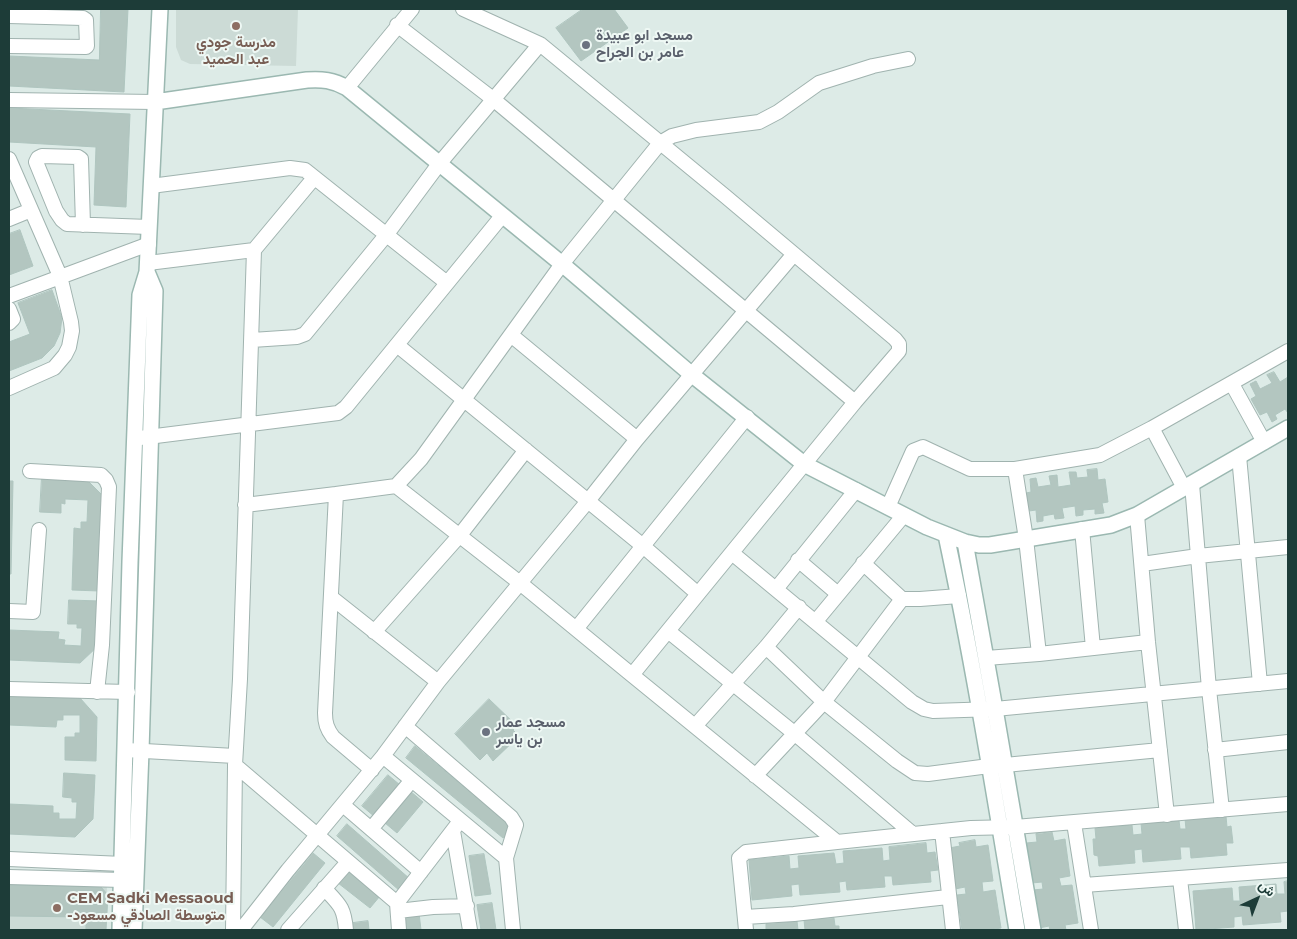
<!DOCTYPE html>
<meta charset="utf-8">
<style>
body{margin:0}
#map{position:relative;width:1297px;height:939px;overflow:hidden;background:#ddebe7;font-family:Montserrat,Vazirmatn,sans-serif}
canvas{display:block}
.frame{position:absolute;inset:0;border:10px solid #1d3c38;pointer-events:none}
.north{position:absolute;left:1232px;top:874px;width:50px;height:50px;-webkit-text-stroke:4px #eef8f4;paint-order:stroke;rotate:43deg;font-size:14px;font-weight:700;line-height:20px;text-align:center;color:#1d3c38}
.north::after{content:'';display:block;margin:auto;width:18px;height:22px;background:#1d3c38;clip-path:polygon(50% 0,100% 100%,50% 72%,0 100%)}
</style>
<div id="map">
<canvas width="1297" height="939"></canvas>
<div class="frame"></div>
<div class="north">ش</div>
</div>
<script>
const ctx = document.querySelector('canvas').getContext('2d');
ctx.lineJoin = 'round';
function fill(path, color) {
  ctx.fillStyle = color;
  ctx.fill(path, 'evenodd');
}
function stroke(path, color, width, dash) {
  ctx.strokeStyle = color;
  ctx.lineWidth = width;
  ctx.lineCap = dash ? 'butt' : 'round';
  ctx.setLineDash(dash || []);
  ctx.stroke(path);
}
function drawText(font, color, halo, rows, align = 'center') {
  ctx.font = font + ' Montserrat,Vazirmatn,sans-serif';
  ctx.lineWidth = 4;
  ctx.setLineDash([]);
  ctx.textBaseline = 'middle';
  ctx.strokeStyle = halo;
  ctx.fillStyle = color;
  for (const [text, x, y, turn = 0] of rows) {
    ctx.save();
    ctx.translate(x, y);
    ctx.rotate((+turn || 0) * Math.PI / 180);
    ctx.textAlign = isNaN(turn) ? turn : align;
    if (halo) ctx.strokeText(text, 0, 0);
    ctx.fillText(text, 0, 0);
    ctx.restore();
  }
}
const built = new Path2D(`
 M176,9H298L296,66L190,64L181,60L176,47Z
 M9,883L107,886L105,930H9Z`);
const building = new Path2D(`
 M101,9H128L124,92L9,86V56L99,60Z
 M583,9H614L628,28L581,61L556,28Z
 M9,108L130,114L126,207L94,205L96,147L9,142Z
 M20,230L33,266L9,275V234Z
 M52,290L62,318L60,333L54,346L42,358L9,371V342L30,334L18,303Z
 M1274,372L1280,382L1288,377V413L1285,409L1275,415L1277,419L1272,422L1267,412L1260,415L1251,399L1256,396L1250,384L1256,381L1260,389L1272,383L1267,375Z
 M1097,469L1098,480L1105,479L1108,502L1102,503L1104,513L1095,514V509L1083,510V515L1076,516L1075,506L1062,508L1064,518L1055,519L1054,514L1043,516V521L1037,522L1036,510L1029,511L1026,493L1031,492L1030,479L1036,478L1038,487L1051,485L1049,476L1057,475L1058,487L1071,485L1069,472H1076L1077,478L1088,477L1087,470Z
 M42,476L86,479L102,495L99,591L72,590L74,528L81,529V522H87L88,500L65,499V504L61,503V513L40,512Z
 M9,481H13L11,574H9Z
 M69,600L100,601L99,645L80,663L9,660V630L59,632L58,639L65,640L64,645L81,646L82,628H77V624H68Z
 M9,696L80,698L97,717L96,761L65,760V737H75V733H80V715H63V720H57L56,727L9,725Z
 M489,699L517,726L513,730L519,736L493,761L487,753L480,760L455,734Z
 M415,746L512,827L503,838L406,758Z
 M64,773L95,775L93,819L75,837L9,834V804L53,806V813H59V819H76L77,802H72V798L63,797Z
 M388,775L400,785L375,817L362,806Z
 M410,791L423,802L397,833L385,823Z
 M1226,816L1227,827L1231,826L1233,843H1226L1227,855L1191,858L1190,847H1180L1181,859L1143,862L1142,849L1134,850L1135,863L1099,866L1098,856L1094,855L1093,839H1096L1095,828L1132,825L1133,835L1142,834L1141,823L1179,820L1180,829H1186L1185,819Z
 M347,824L410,879L400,891L337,836Z
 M1052,832L1054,841L1065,839L1070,876L1059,878L1061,886L1072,885L1078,923L1065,925L1066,930H1050L1049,926L1039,928L1033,890L1043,889L1042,882L1032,883L1026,843L1037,842L1036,834Z
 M975,840L976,847L988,845L993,881L982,882L983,892L995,890L1001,928L988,930H962L957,895L966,894L965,887L955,889L949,848L960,846L959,843Z
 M926,843L927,853L935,852L938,870L930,871L931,882L893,885L892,876H884L885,887L847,890L846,881L839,882L840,892L800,895L799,884L791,885L792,896L752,900L749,860L789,856L790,869L799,868L798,856L834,853L836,864L844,863L843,851L882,848L883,861L890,860L889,847Z
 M313,853L325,863L273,927L260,917Z
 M484,854L491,894L475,896L469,856Z
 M349,870L380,896L370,908L338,883Z
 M1288,881V913V911L1280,912L1281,922L1243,925L1242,916L1234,917V927L1196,930L1193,891L1232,888L1233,901H1240L1239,887L1276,884L1277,894H1285L1284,882Z
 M9,885L101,887L108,895L106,930H86V917L9,916Z
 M492,903L496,930H481L477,905Z
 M419,913L421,930H406L404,915Z
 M834,918L835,926H839V930H805L804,920Z
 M368,921L369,930H354L353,923Z
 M797,921L798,930H766V924Z`);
const street = new Path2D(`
 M9,16L83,18L86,20L87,46L86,47L9,46
 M397,25L493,99L855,402
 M347,88L412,9
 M9,100L155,102
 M9,159L60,276L71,322L72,331L69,347L65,355L54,368L9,388
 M151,186L290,168L305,170L447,283
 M9,219L31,210
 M83,225L81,159L78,157L42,156L38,158L36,162L56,211L62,220L67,224L149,227
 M148,263L254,250L314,178
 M9,296L149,244
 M9,309L13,319L9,323
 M511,335L637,439
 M252,340L297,337L305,334L387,234L439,164L540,44
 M397,345L643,546L698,594L855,402L899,351V344L895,339L725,196L540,44L463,9
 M1232,384L1264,442
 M1152,428L1184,488
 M140,438L338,413L346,407L502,216
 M1239,456L1260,684
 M1015,469L1026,539L1039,654
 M30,471L101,475L106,480L109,487L102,645L97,692
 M1192,484L1209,689L1222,810
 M396,486L421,459L562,264L660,143L672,136L696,130L759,122L778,112L819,83L873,66L908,59
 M336,494L396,486L520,583L632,675
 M245,505L336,494L325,713C325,723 327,729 333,737L372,770
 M888,507L913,451L923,447L970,469H1015L1100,455L1152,428L1288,351
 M1137,515L1148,642L1167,815
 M1082,529L1093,648
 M732,553L912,702L924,709L933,711L995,709L1288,681
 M798,560L838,594
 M863,563L902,599
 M1142,564L1198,556L1288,547
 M776,589L856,490
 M698,594L632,675L837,842L971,828L1015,827L1288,804
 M332,598L438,682
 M9,611L33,612L39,530
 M816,621L904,515
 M576,629L747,417
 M668,631L794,733L913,834
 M374,632L460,535L526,450
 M766,647L824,702L897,761L915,773L928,774L989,766
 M986,658L1039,654L1148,642
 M9,689L128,692
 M405,726L511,817L516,825L506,858
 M695,726L766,647L799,607
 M126,750L235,756
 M1215,750L1288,742
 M383,756L506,858L513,930
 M235,765L397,903L399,930
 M1005,765L1160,750
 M755,776L824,702L902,599H920L959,596
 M343,805L421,872
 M1074,823L1091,930
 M371,829L412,780
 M453,831L470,930
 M942,831L953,930
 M9,859L123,864
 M9,877L122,880
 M1180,879L1186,930
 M1084,885L1288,870
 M324,888C340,905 344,907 346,930
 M397,903L460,821
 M398,911L433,907L467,906
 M745,917L794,914L948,897
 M233,930L235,765L240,679L254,250
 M241,930L288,870L383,756L438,682L588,501L637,439L794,254
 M288,930L348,862
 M746,930L739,858L746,852L837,842`);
const secondary = new Path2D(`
 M155,102L307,80C322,79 333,80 347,88L562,264L691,374L804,464L927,527L965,542L979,545H990L1111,525L1137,515L1288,428
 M946,535C974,666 995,798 1017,930
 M965,542L995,709L1033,930
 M120,930L130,562L140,295L147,272L160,9
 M134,930L141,751L155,291L147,272`);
const markers = [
 [236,26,5,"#8d6e63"],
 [586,45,5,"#6b7280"],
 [486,732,5,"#6b7280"],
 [57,908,5,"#8d6e63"]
];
const worshipNames = [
 ["مسجد ابو عبيدة",596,36],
 ["عامر بن الجراح",596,53],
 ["مسجد عمار",496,723],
 ["بن ياسر",496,740]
];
const educationNames = [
 ["مدرسة جودي",236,43],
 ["عبد الحميد",236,60],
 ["CEM Sadki Messaoud",67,899,"left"],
 ["-متوسطة الصادقي مسعود",67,916,"left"]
];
fill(built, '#ccdbd6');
fill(building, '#b3c6c0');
stroke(building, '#afc5bf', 1);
stroke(street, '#a0b3af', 16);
stroke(secondary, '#9bb8b1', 18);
stroke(street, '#fff', 14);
stroke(secondary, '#fff', 15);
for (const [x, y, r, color] of markers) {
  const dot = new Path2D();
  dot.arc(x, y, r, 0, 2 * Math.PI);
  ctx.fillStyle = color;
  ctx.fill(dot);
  stroke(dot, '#eef8f4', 2);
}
drawText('bold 15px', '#5b616d', '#eef8f4', worshipNames, 'left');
drawText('bold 15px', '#785e54', '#eef8f4', educationNames);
</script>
